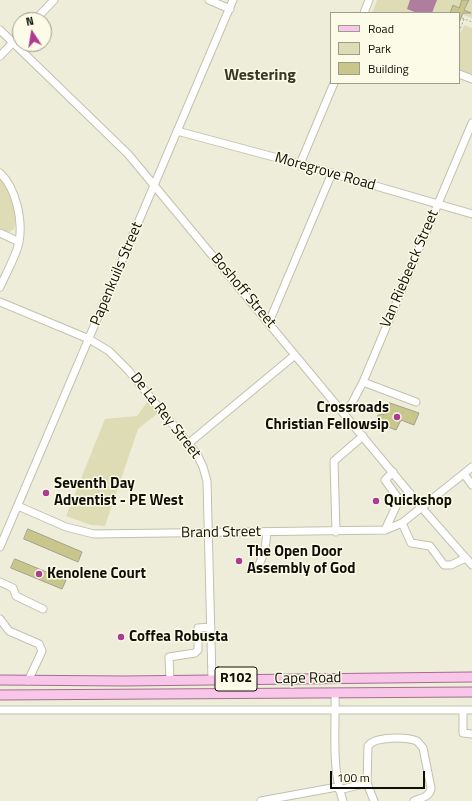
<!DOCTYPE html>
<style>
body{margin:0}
#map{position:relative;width:472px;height:801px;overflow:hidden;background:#eeedda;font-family:"Titillium Web",sans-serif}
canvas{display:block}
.legend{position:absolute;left:330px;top:12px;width:130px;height:72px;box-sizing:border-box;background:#fbfbe7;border:1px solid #9d9d8e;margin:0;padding:5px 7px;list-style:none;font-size:12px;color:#0f0f08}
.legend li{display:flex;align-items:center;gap:8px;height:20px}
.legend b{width:20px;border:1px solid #9d9d8e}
.north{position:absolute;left:12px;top:12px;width:40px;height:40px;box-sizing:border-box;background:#fbfbe7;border:1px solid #9d9d8e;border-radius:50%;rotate:348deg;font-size:11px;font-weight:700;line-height:16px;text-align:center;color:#0f0f08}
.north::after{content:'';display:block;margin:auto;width:14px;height:18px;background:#af3a92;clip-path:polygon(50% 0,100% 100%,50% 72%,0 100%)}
.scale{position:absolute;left:330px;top:771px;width:95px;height:18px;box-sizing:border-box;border:2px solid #0f0f08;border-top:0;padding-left:5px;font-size:12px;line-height:14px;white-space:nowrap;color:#0f0f08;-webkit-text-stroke:3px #fbfbe7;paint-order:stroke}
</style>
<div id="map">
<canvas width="472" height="801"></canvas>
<ul class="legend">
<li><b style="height:5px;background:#f8c6e9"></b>Road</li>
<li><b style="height:11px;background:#dddcb5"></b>Park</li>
<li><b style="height:11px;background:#c9c68c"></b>Building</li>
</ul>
<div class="north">N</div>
<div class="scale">100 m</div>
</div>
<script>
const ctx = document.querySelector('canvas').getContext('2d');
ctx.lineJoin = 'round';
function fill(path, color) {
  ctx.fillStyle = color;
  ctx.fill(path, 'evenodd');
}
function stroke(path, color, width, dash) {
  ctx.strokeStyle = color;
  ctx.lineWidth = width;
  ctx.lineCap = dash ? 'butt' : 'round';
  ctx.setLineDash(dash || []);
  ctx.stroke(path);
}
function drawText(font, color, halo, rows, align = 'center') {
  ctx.font = font + ' "Titillium Web",sans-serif';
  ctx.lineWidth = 3;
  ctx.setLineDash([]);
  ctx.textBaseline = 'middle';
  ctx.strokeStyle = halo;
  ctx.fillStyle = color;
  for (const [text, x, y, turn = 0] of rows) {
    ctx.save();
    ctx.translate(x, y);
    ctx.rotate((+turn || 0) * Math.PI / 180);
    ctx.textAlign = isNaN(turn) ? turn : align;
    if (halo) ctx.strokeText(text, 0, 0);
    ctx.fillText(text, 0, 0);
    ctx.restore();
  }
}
const green = new Path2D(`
 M377,0H467L459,13H372Z
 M469,0H472V18L463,15Z
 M464,25L472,28V76L459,70V36Z
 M0,178C9,187 19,217 14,229L8,233L0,231Z
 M148,401L158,413L138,429L105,526L91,525L66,516L105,419L137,416Z`);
const water = new Path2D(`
 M410,0H437L432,13H417L407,9Z`);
const building = new Path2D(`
 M462,0H469L464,10L471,13H463L459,23V13H450L453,5L459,8Z
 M390,403L419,413L414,425L401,420L396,430L380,424L377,419L378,415L386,414Z
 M28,529L82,552L78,562L24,539Z
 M15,559L66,580L62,589L11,568Z`);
const path = new Path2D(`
 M462,18L472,22
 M459,32L464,19`);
const minor = new Path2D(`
 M209,0L230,9
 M364,13L369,0
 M35,20L54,0
 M0,30L128,154L422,508L472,565
 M0,56L20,35
 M459,74L472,79
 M177,131L300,164L472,214
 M300,164L334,83
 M0,173C16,188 23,220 19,242C16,257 6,273 0,287
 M0,233L19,242
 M0,302L89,339L109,351L128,370L197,454L203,467L207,481L212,680
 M269,322L332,173
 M363,382L416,402
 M344,413L352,403L363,382L472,123
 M189,443L295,355
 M393,472L385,480L398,498L399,500L410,493
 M464,474L472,485
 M18,506L66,527L94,534L385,530L402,523L472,467
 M402,523L411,543L430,546L444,565H451L466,558
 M385,530L399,500
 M336,532L334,461L363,436
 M0,547L233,0
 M259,565L265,550L267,532
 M0,582L13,588L16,596L43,609
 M0,619L9,631L39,644L42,651L28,681
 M170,680L169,657L195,653L198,650V628L211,627
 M335,694C336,730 331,767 343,801
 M0,710H472
 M463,710V733L472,734
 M339,790L367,783
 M261,801L337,787
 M374,801L367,783L368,746C375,736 406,737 417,741L423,748L431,788C430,797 421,798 414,801`);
const major = new Path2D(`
 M0,680L124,681L472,677
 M0,695L472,692`);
const markers = [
 [397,417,4,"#af3a92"],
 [46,493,4,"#af3a92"],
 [376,501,4,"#af3a92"],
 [239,561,4,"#af3a92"],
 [39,574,4,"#af3a92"],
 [121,637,4,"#af3a92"]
];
const shields = [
 [236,679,42]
];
const shieldNames = [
 ["R102",236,679]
];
const streetNames = [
 ["Moregrove Road",325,172,16],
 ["Van Riebeeck Street",410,269,-67],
 ["Papenkuils Street",117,274,-67],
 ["Boshoff Street",243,291,50],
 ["De La Rey Street",165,416,52],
 ["Brand Street",221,533,-1],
 ["Cape Road",308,679,-1]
];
const poiNames = [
 ["Crossroads",389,408,"right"],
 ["Christian Fellowsip",389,425,"right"],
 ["Seventh Day",54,484],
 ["Adventist - PE West",54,501],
 ["Quickshop",384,501],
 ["The Open Door",247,552],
 ["Assembly of God",247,569],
 ["Kenolene Court",47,574],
 ["Coffea Robusta",129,637]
];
const neighbourhoodNames = [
 ["Westering",260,76]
];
fill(green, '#dddcb5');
fill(water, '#af7e9f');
fill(building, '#c9c68c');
stroke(building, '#a1a18e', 1);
stroke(minor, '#c2c1ae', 9);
stroke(major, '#a46d90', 11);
stroke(path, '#a4a495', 1, [2, 2]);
stroke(minor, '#fff', 7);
stroke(major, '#f8c6e9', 9);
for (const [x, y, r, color] of markers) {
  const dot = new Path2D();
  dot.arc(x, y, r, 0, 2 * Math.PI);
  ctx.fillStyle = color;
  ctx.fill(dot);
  stroke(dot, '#fbfbe7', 1.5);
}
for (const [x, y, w] of shields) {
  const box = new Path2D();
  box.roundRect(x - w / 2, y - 12, w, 24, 3);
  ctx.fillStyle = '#fbfbe7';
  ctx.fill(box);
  stroke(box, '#0f0f08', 1);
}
drawText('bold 14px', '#0f0f08', null, shieldNames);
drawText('15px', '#0f0f08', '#fbfbe7', streetNames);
drawText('bold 15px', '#0f0f08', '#fbfbe7', poiNames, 'left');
drawText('bold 16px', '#393929', '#fbfbe7', neighbourhoodNames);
</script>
